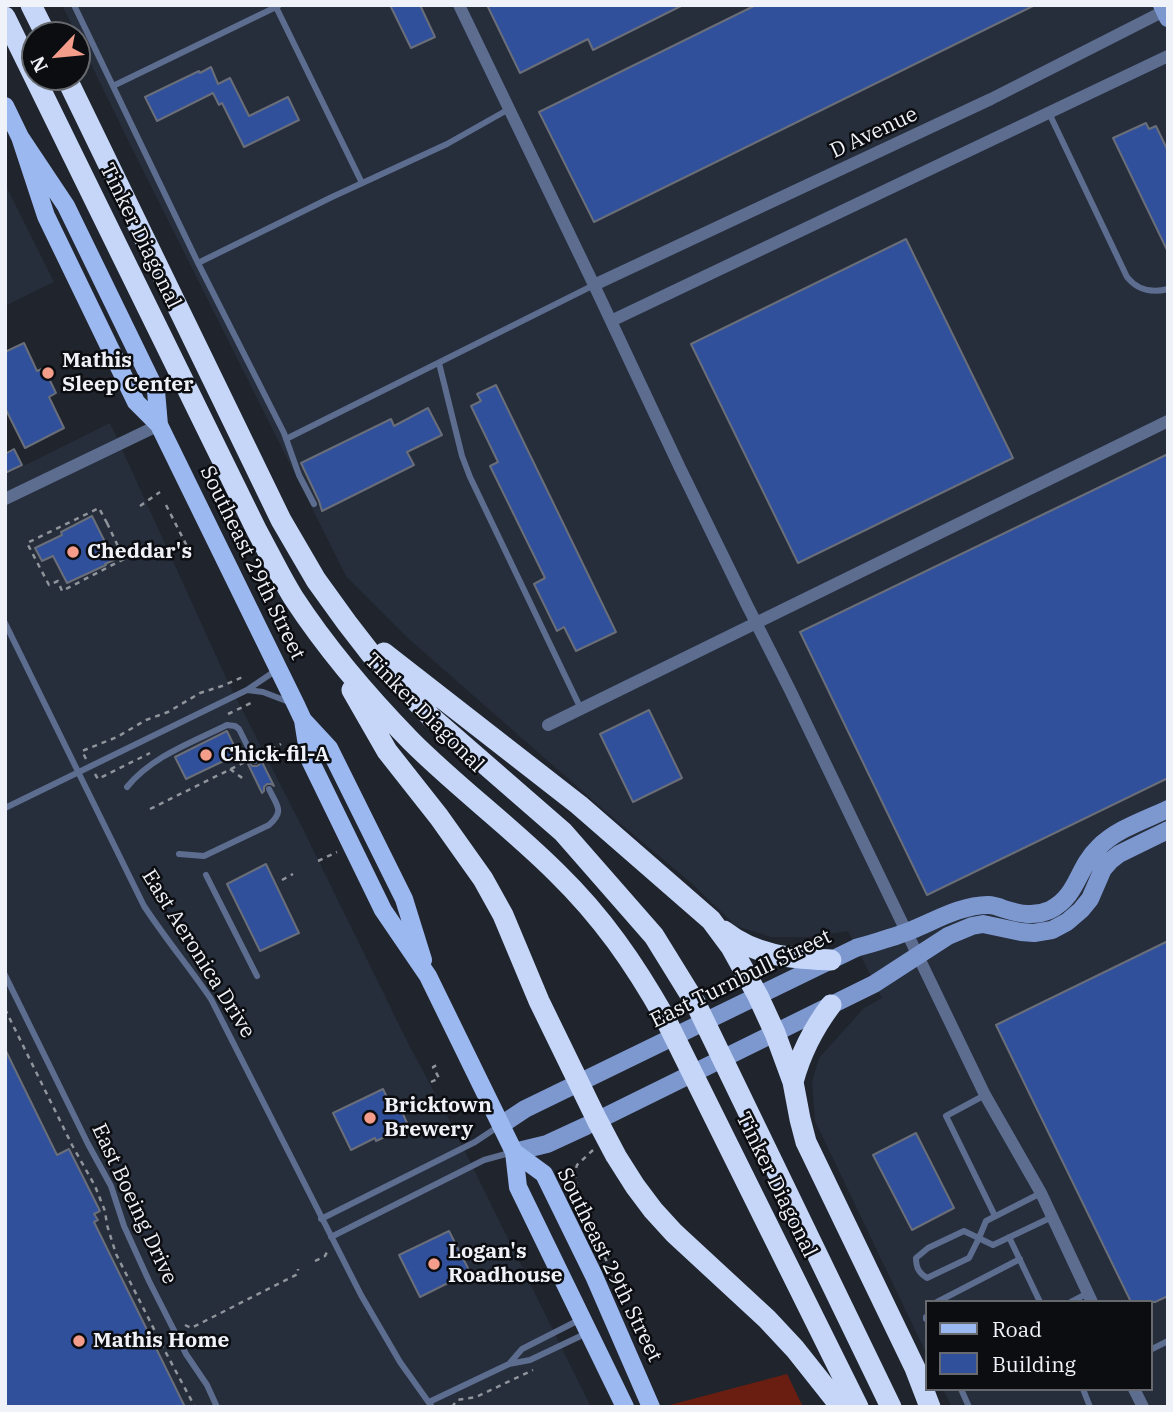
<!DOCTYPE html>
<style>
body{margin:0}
#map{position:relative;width:1173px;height:1412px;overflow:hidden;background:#20242c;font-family:"IBM Plex Serif",serif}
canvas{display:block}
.frame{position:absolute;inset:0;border:7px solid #eff2f8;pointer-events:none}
.legend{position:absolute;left:925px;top:1300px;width:228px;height:91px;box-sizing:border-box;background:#0b0d11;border:2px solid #66696d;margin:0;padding:9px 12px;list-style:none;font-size:21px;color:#eff2f8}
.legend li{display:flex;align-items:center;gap:14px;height:35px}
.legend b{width:35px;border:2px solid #66696d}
.north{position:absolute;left:21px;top:21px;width:70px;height:70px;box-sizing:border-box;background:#0b0d11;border:2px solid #66696d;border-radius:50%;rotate:244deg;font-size:19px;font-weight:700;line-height:28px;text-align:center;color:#eff2f8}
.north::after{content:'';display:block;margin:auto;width:24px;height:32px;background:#f49d8b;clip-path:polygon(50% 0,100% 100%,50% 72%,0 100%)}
</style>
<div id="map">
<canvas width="1173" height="1412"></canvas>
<div class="frame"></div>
<ul class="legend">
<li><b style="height:9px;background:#9cb8f1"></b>Road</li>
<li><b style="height:19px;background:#30509c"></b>Building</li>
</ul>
<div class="north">N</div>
</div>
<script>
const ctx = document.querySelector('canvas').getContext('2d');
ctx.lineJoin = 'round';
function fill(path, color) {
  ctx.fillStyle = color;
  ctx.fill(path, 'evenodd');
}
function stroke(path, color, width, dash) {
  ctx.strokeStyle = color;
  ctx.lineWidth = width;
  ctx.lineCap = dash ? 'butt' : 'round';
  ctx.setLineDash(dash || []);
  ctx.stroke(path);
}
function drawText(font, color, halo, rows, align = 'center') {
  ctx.font = font + ' "IBM Plex Serif",serif';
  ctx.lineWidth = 5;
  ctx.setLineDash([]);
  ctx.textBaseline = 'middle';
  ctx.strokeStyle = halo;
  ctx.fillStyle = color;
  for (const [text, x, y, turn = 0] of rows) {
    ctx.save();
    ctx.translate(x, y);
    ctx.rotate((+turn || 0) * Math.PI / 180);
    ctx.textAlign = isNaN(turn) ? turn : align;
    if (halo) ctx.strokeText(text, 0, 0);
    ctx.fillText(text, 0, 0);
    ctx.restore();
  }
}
const built = new Path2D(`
 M62,5H1168V1407H952L943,1389H1150V1302H926V1353L815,1121L812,1082L819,1058L864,1008L882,998L848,931L808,937H771L736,926L690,882L605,811L411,641L346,576L126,136Z
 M5,184L54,282L5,306Z
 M110,423L229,684L302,827L409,1045L452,1125L591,1407H5V475Z`);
const green = new Path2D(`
 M787,1374L803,1407L666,1406Z`);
const building = new Path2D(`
 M390,5H420L435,37L411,48Z
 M487,5H683L593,50L588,39L520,73Z
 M756,5H1035L594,222L539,112Z
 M211,67L218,84L230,78L249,116L288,97L299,120L244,147L222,103L219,105L213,93L157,121L145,97L199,71L200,73Z
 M1146,123L1149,129L1156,126L1168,151V252L1113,138Z
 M906,239L1013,458L798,563L691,344Z
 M24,343L37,371L44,368L56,393L49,397L64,428L25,448L5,408V352Z
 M496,385L616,632L576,651L564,627L557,631L534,584L545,578L490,466L498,462L471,406L481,401L477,394Z
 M428,408L442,435L407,452L414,465L322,511L319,501L301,463L391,419L394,426Z
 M14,449L22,465L5,473V454Z
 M1168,454V778L927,895L800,632Z
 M92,516L114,560L105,564L106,565L67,583L53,556L42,561L35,548L62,535L61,532Z
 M649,710L682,778L633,802L600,734Z
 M227,731L238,754L186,779L175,757Z
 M260,758L274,786L271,784H267L264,787V791L262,793L248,764L250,763L252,766H257L260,764Z
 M266,864L299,933L260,951L227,884Z
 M1168,941V1296L1155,1302H1131L996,1025Z
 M5,1049L57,1155L69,1149L100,1211L94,1214L98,1220L94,1222L185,1407H5Z
 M383,1089L392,1108L399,1105L407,1123L401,1126L402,1129L376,1141L375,1138L351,1150L333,1113Z
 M916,1133L954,1208L912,1230L873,1155Z
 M449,1231L470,1272L420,1297L399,1255Z`);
const path = new Path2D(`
 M166,505L192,556
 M140,506L160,492
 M107,523L124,559L62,591L58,581L49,585L27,543L99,508L107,523L110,522
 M228,714L253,702
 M262,754L281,744
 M86,759L82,751L117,737L146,720L168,712L200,693L222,686L245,676
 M230,769L245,780
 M95,774L98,779L150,753
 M150,809L247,761
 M318,861L337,852
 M282,880L293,874
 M5,1009L72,1145L95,1186L105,1211L107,1225L116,1254L165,1351L195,1407
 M431,1082L439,1078L433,1067L437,1065
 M593,1150L577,1165L575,1172L578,1202L611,1270L616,1285
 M315,1261L325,1256L327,1252
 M185,1325L191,1328L298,1274V1269
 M452,1407L457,1400L476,1397L533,1370`);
const lane = new Path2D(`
 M74,5L198,263L284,433L299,475L314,504
 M276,7L362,183
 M113,86L278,6
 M1049,113L1127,277C1138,291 1152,293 1168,289
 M198,263L332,197L447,144L509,109
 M439,363L462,456L470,477L581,709
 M286,439L594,285
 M5,623L144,906C165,938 189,967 211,999L361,1295L400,1362L432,1407
 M247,690L263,692L289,702
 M127,787C152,756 193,742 227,725L235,726L239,729L255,761
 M5,808L247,690L278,669
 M179,854L204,856L269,825C285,811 277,806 269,789
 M206,875L257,976
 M5,975L88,1144L111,1186L124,1226L149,1281L186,1354L207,1385L217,1407
 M985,1095L946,1116L995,1216
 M1041,1193L986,1221L979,1238L969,1258L927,1278C919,1273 916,1268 916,1258L928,1248L964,1231L993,1245L1052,1217
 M321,1219L475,1142L499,1126
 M331,1237L484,1160L513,1152
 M1009,1237L1040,1302
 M937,1302L1020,1259
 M1071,1302L1088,1293
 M926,1317V1319
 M1150,1350L1168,1341
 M509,1364L522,1349L581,1319
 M961,1389L969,1407
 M1083,1389L1090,1407
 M429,1402L509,1364L530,1360L587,1333`);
const street = new Path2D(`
 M459,5L594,285L680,468L747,605L790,690L985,1095L1041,1193L1092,1302
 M594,285L991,99L1168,9
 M611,321L1168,56
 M5,499L159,425
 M548,725L1168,421
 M1134,1389L1143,1407`);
const secondary = new Path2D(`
 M1162,5L1168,18
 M501,1125L525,1109L856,948C873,943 891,938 907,932C933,922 960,905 988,905C993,905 999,907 1004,909C1020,914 1034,917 1050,910C1078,896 1077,868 1098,848C1116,829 1145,820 1168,809
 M514,1152L547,1144L586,1126L874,984L948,936L972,926L983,924L1021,932L1034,933L1052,930L1067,922L1081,910L1090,899L1103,869L1110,861L1119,854L1168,830`);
const primary = new Path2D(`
 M5,106L20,137L66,206L156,391L159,425
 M20,137L46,216L136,402L159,425L296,705L303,720L309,758L383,910L428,976L514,1152L518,1187L625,1407
 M304,721L329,748L404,899L423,960
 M514,1152L544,1174L594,1276L651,1407`);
const highway = new Path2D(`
 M31,5L46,35
 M5,17L257,531C269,553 280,576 293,597C327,649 367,696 411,741C457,787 511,827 557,873C602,917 634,963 665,1018L858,1407
 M66,77L281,520L316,580L347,623L371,654L432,718L563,832L654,936L696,1004L891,1407
 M384,653L579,805L711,920L731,947L758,996L775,1033L793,1082L800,1119L806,1142L915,1368L930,1407
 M352,690L387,751L439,817L483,879L503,915L539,1001L597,1120L616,1156L635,1186L653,1210L674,1233L767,1319L795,1349L841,1407
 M724,931C757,957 792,958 831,960
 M793,1082C801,1052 813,1029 831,1005`);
const markers = [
 [48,373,7,"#f49d8b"],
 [73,552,7,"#f49d8b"],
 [206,755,7,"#f49d8b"],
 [370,1118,7,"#f49d8b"],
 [434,1264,7,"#f49d8b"],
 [79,1341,7,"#f49d8b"]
];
const streetNames = [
 ["D Avenue",874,133,-25],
 ["Tinker Diagonal",140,236,64],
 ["Southeast 29th Street",252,563,64],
 ["Tinker Diagonal",424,713,45],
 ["East Aeronica Drive",198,954,58],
 ["East Turnbull Street",741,979,-26],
 ["Tinker Diagonal",776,1185,64],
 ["East Boeing Drive",134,1204,65],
 ["Southeast 29th Street",609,1265,64]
];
const poiNames = [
 ["Mathis",62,361],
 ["Sleep Center",62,385],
 ["Cheddar's",87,552],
 ["Chick-fil-A",220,755],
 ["Bricktown",384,1106],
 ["Brewery",384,1130],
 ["Logan's",448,1252],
 ["Roadhouse",448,1276],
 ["Mathis Home",93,1341]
];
fill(built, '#262d3b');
fill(green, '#6a1e11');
fill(building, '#30509c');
stroke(building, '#696e78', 2);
stroke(path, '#90949b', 2.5, [5, 5]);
stroke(lane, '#5d6d90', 6);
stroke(street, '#5d6d90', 12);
stroke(secondary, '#7d97cf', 18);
stroke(primary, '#9cb8f1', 18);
stroke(highway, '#c5d6f9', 21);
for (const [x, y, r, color] of markers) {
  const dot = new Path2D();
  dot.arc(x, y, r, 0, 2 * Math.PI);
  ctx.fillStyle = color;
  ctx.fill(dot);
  stroke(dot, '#0b0d11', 2.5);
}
drawText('21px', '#eff2f8', '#0b0d11', streetNames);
drawText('bold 21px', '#eff2f8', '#0b0d11', poiNames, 'left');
</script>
